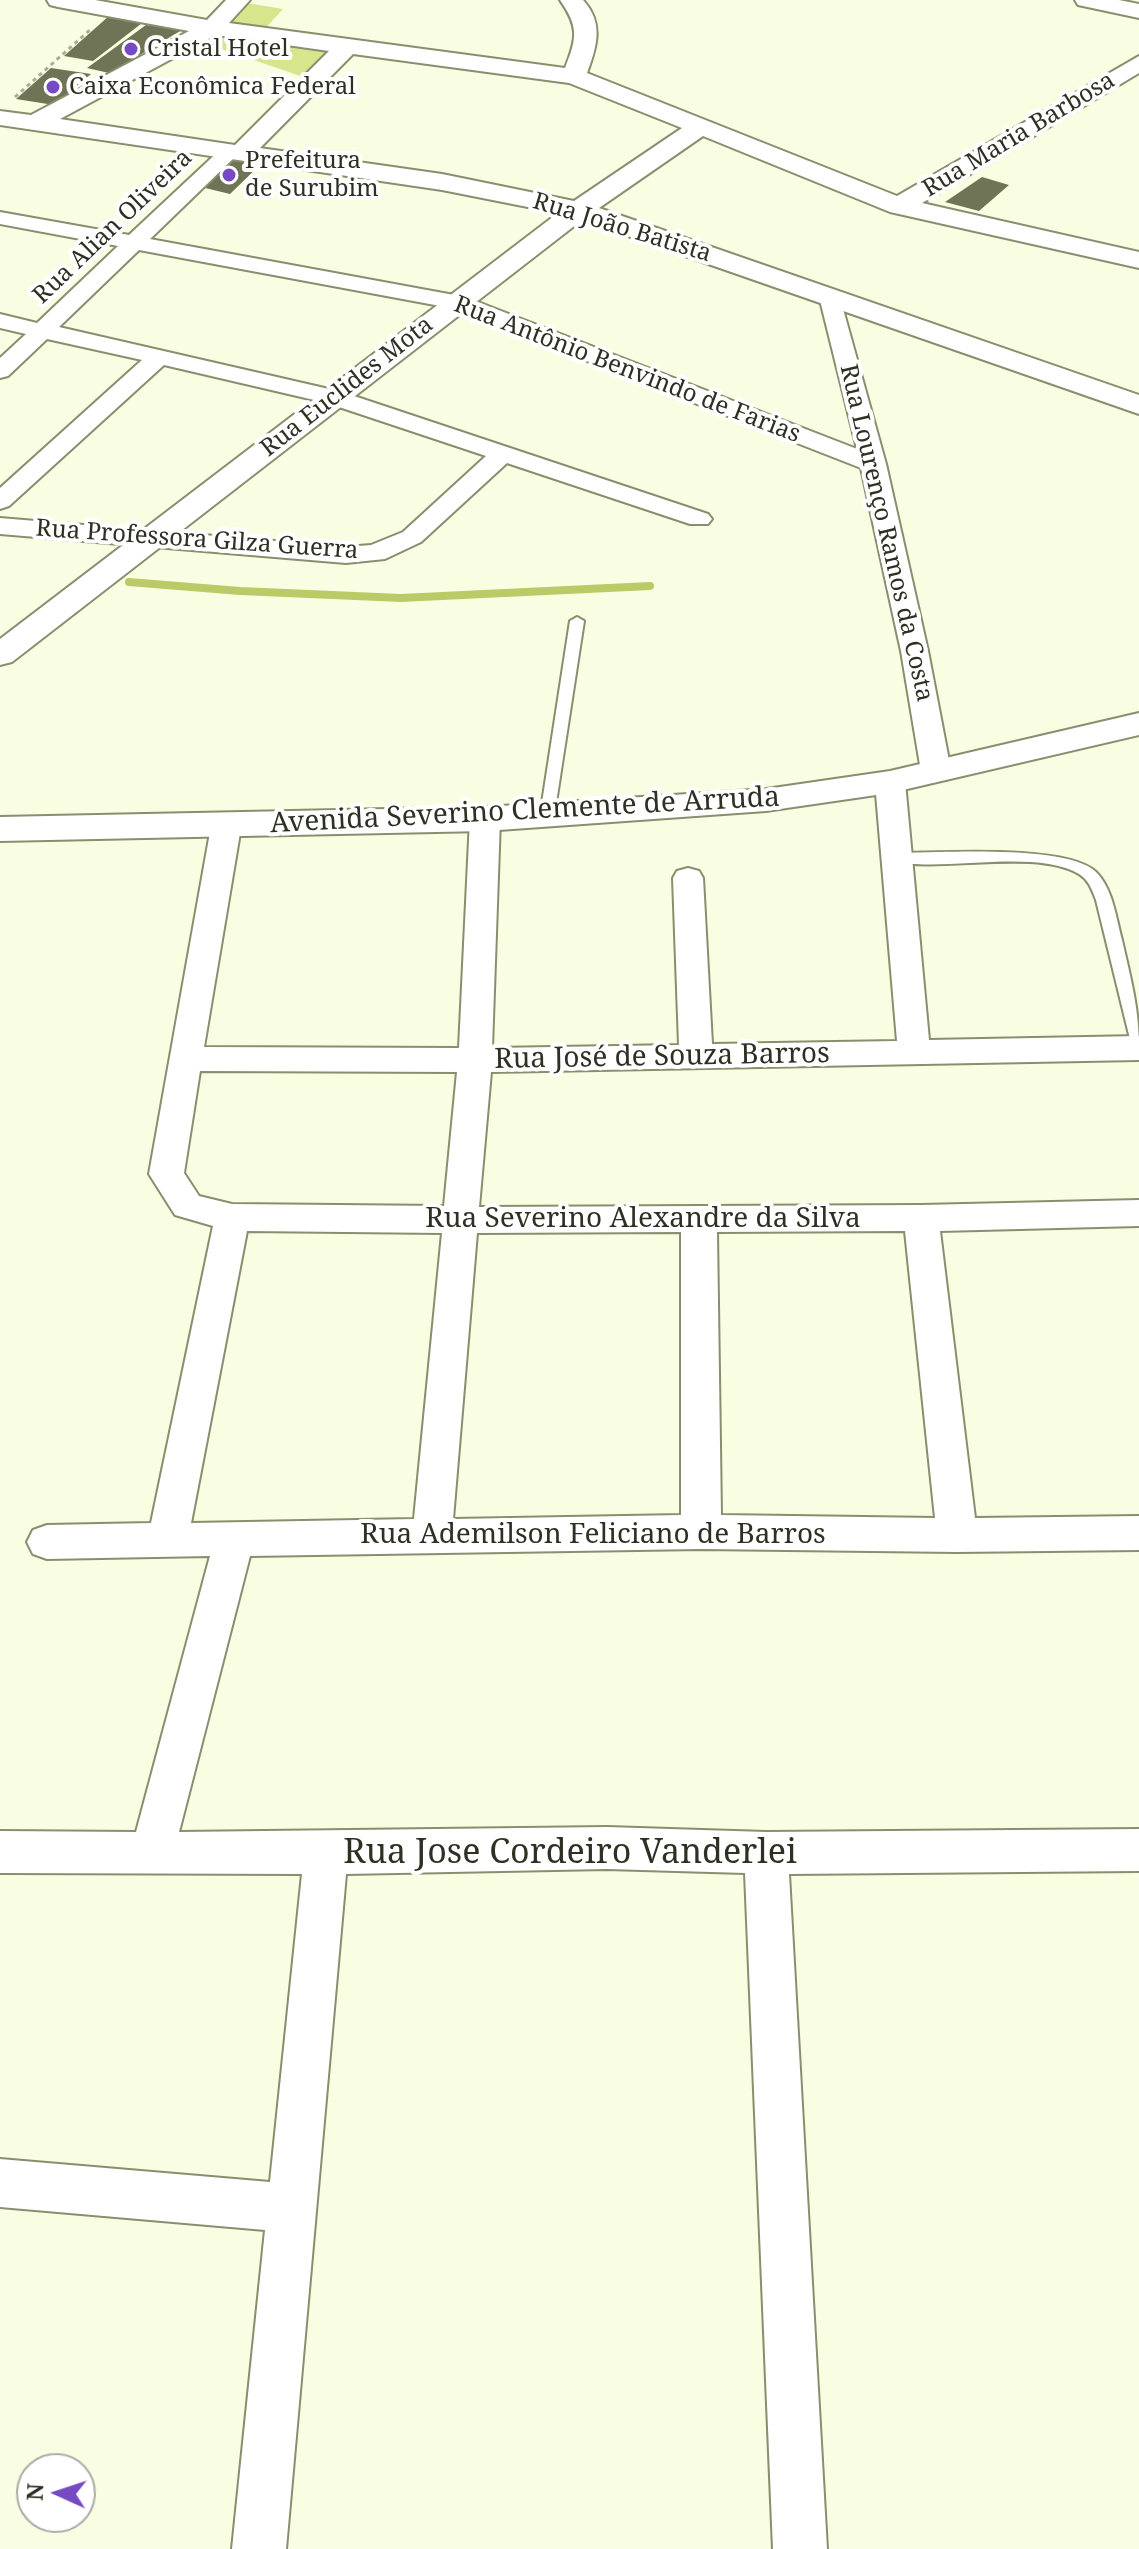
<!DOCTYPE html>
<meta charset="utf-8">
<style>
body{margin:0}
#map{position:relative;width:1139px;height:2549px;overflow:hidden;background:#f9fee2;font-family:"Noto Serif",serif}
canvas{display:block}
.north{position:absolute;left:16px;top:2453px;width:80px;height:80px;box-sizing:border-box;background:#fff;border:2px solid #abaca7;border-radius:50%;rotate:273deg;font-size:22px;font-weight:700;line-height:32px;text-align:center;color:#2d3022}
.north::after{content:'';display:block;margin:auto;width:28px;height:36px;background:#764ac2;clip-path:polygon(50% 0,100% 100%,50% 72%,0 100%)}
</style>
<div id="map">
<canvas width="1139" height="2549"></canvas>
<div class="north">N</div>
</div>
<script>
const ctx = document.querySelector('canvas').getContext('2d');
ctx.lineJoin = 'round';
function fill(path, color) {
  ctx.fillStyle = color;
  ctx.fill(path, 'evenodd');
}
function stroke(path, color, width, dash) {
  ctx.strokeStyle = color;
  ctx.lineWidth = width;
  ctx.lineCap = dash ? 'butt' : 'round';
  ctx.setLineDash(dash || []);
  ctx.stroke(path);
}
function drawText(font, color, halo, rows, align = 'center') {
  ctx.font = font + ' "Noto Serif",serif';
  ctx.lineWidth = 8;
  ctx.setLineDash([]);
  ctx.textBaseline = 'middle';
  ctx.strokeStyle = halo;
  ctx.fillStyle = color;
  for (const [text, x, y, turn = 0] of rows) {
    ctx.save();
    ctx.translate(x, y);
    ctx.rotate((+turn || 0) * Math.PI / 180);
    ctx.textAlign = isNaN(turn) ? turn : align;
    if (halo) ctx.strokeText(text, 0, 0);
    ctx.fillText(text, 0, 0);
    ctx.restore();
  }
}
const green = new Path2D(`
 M247,3L283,9L263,31L227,25Z
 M212,29L340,48L309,79L198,41Z`);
const stream = new Path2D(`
 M129,582L240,591L401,598L650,586`);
const building = new Path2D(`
 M110,15L146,20L93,61L64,56Z
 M146,25L182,30L109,73L87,68Z
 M51,68L91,74L54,105L16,99Z
 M228,156L262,163L230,194L197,186Z
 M982,177L1009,185L979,211L945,202Z`);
const path = new Path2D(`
 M15,97L91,29`);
const lane = new Path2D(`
 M577,617L584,621L554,816L547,821L540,816L570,621Z
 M897,853C939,853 1067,844 1096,872C1113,889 1116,918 1122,940C1131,980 1139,1008 1139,1049L1131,1043L1096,900C1092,890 1089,880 1079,874C1034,848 941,873 892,861V855Z`);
const street = new Path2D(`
 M228,147L235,149L238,153L235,157L150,239L465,297L857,449L819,296L822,291H838L886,464L928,651L951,771L946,777L936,780L926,777L921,771L901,651L861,468L451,308L139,250L59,327L342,392L708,514L712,519L708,524H690L507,463L421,542L385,559L346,563L0,534V518L346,547L371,545L403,532L486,456L327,403L164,365L9,506L0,509V488L142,360L47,339L8,376L0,378V358L26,334L0,328V314L37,323L118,246L0,224V212L129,235L221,149Z
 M890,773L900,775L905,782L929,1040L1139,1036V1060L491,1072L479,1207L921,1205L1139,1200V1226L940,1231L975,1518L1139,1516V1550L957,1552L701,1549L250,1556L179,1832L607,1827L766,1832L1139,1829V1871L789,1874L827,2549H773L745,1873L607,1869L346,1874L286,2549H232L265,2230L0,2207V2159L270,2182L302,1874L0,1873V1831L136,1832L210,1556L47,1559L33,1554L27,1542L33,1530L47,1525L151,1523L213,1226L175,1215L149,1174L211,827L215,820L226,817L237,820L241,827L204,1047L459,1048L470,819L474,812L485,809L496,812L500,819L492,1048L679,1045L673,878L677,871L688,868L699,871L703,878L712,1044L897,1041L875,782L880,775ZM200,1071L457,1072L444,1206L232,1204L199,1196L184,1173ZM247,1231L442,1233L414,1519L191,1523ZM905,1231L935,1518L721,1515L717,1232ZM681,1232V1515L453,1519L477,1233Z`);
const secondary = new Path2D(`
 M47,0H95L207,20L226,0H250L229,23L565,68C577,38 579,27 560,0H583C604,23 597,46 587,73L897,196L1139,56V73L922,203L1139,252V268L890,212L703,136L599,208L1139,395V414L582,220L12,662L0,665V639L558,213L442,190L0,125V111L31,115L189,31L58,7L50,5ZM216,35L329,51L235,145L60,119ZM353,54L569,83L682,128L574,201L442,174L260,148Z
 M1075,0H1119L1139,4V18L1078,5Z
 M1139,713V735L890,793L766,811L485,831L0,841V817L485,807L766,789L890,771Z`);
const markers = [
 [131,49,8,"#764ac2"],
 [53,87,8,"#764ac2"],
 [229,175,8,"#764ac2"]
];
const farPoinames = [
 ["Cristal Hotel",147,49],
 ["Caixa Econômica Federal",69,87],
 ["Prefeitura",245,161],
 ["de Surubim",245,189]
];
const farStreetnames = [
 ["Rua Maria Barbosa",1019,135,-31],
 ["Rua Alian Oliveira",113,227,-44],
 ["Rua João Batista",622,228,17],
 ["Rua Antônio Benvindo de Farias",627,370,21],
 ["Rua Euclides Mota",347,387,-38],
 ["Rua Lourenço Ramos da Costa",886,533,77],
 ["Rua Professora Gilza Guerra",197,540,4]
];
const streetNames = [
 ["Avenida Severino Clemente de Arruda",525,811,-3],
 ["Rua José de Souza Barros",662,1057,-1],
 ["Rua Severino Alexandre da Silva",643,1219],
 ["Rua Ademilson Feliciano de Barros",593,1535]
];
const nearStreetnames = [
 ["Rua Jose Cordeiro Vanderlei",570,1853]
];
fill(green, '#d7e68d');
stroke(stream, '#bbca67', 8);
fill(building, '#6e7455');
stroke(lane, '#888e6e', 4);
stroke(street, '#888e6e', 4);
stroke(secondary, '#888e6e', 4);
stroke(path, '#a9ad96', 3, [4, 4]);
fill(lane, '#fff');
fill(street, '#fff');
fill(secondary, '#fff');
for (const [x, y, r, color] of markers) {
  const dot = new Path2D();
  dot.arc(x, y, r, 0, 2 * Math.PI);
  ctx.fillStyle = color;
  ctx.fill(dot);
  stroke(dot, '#fff', 3);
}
drawText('24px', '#2d3022', '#fff', farPoinames, 'left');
drawText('24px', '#2d3022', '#fff', farStreetnames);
drawText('28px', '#2d3022', '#fff', streetNames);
drawText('34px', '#2d3022', '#fff', nearStreetnames);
</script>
